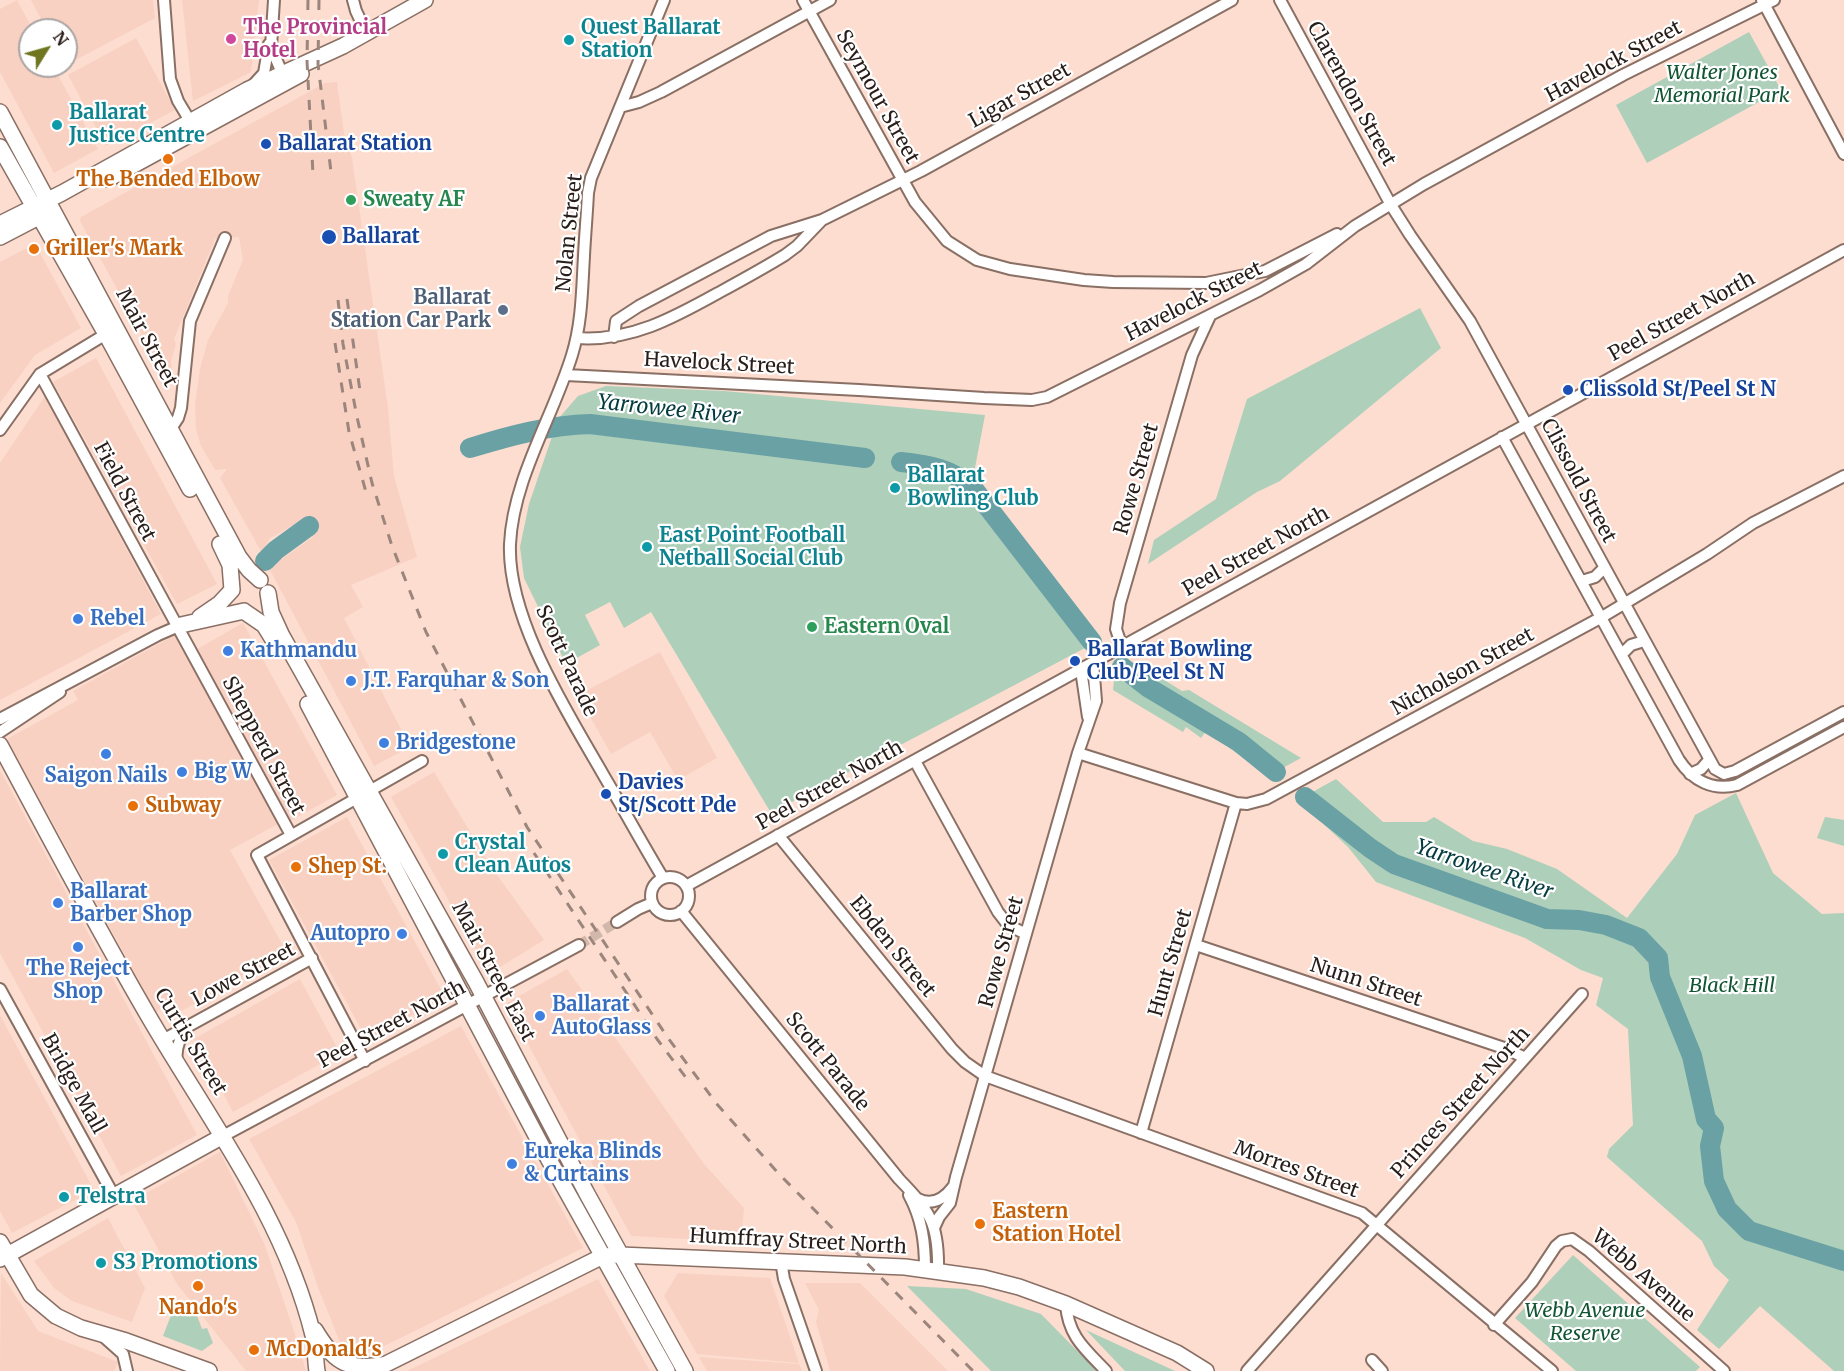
<!DOCTYPE html>
<style>
body{margin:0}
#map{position:relative;width:1844px;height:1371px;overflow:hidden;background:#fcddd0;font-family:Merriweather,serif}
canvas{display:block}
.north{position:absolute;left:18px;top:18px;width:60px;height:60px;box-sizing:border-box;background:#fff;border:2px solid #a9a5a3;border-radius:50%;rotate:53deg;font-size:16px;font-weight:700;line-height:24px;text-align:center;color:#281d19}
.north::after{content:'';display:block;margin:auto;width:21px;height:27px;background:#6f761f;clip-path:polygon(50% 0,100% 100%,50% 72%,0 100%)}
</style>
<div id="map">
<canvas width="1844" height="1371"></canvas>
<div class="north">N</div>
</div>
<script>
const ctx = document.querySelector('canvas').getContext('2d');
ctx.lineJoin = 'round';
function fill(path, color) {
  ctx.fillStyle = color;
  ctx.fill(path, 'evenodd');
}
function stroke(path, color, width, dash) {
  ctx.strokeStyle = color;
  ctx.lineWidth = width;
  ctx.lineCap = dash ? 'butt' : 'round';
  ctx.setLineDash(dash || []);
  ctx.stroke(path);
}
function drawText(font, color, halo, rows, align = 'center') {
  ctx.font = font + ' Merriweather,serif';
  ctx.lineWidth = 4.5;
  ctx.setLineDash([]);
  ctx.textBaseline = 'middle';
  ctx.strokeStyle = halo;
  ctx.fillStyle = color;
  for (const [text, x, y, turn = 0] of rows) {
    ctx.save();
    ctx.translate(x, y);
    ctx.rotate((+turn || 0) * Math.PI / 180);
    ctx.textAlign = isNaN(turn) ? turn : align;
    if (halo) ctx.strokeText(text, 0, 0);
    ctx.fillText(text, 0, 0);
    ctx.restore();
  }
}
const built = new Path2D(`
 M17,0L33,30H30V66H53L98,149L54,173L0,72V9Z
 M31,0H153L155,18L66,65V30H47Z
 M182,0H259L251,72L193,101Z
 M136,38L175,110L106,146L68,75Z
 M337,82L344,134L352,158L388,408L394,476L417,557L351,585L363,607L344,618L410,747L374,766L269,568L313,537L301,521L270,538L262,553L220,478L227,469L215,470L201,446L196,430L195,404L200,369L208,340L228,303V296L243,260L239,237L215,239L174,339L176,344L171,361L173,379L171,381H167L80,221L81,217L325,83Z
 M35,244L81,328L35,355L0,403V262Z
 M96,358L217,584L177,604L53,382Z
 M45,396L161,614L0,700V463Z
 M243,623L337,795L290,821L197,649Z
 M175,635L278,824L230,850L287,953L172,1016L166,1006L156,1012L7,739L78,700L73,691Z
 M660,652L717,758L678,780L650,732L611,754L578,695Z
 M0,770L197,1135L121,1176L0,953Z
 M434,772L492,868L544,940L492,972L488,971L391,797Z
 M347,817L445,997L367,1040L269,860Z
 M567,969L704,1164L744,1208L741,1242L631,1236L507,1005V1003Z
 M300,979L340,1053L233,1112L194,1039Z
 M0,1015L94,1190L12,1233L0,1211Z
 M461,1026L583,1248L378,1349L344,1352L319,1290L296,1222L249,1139Z
 M220,1152L264,1243L293,1328L306,1371H246L177,1284L132,1201Z
 M108,1218L145,1288L132,1322L72,1301L54,1288L34,1261Z
 M1,1273L38,1331L118,1362L114,1371H0Z
 M678,1273L770,1278L799,1363L697,1354L664,1296Z
 M598,1279L650,1371H407Z
 M805,1283H860L948,1371H830L816,1322L819,1310Z
 M699,1357L799,1364L802,1371H707Z`);
const green = new Path2D(`
 M1749,32L1781,90L1647,163L1616,105Z
 M1420,308L1441,348L1280,481L1257,492L1148,564L1154,540L1216,499L1247,399Z
 M606,386L724,391L985,415L969,499L1085,648L771,813L651,612L624,628L610,602L585,615L600,645L566,664L524,578L520,547L529,504L558,419L578,396Z
 M1124,662L1142,666L1182,691L1189,690L1301,758L1268,776L1206,731L1201,738L1186,727L1183,732L1113,690L1115,672Z
 M1336,779L1383,822H1426L1434,817L1473,841L1507,849L1557,869L1627,918L1677,854L1695,815L1736,793L1773,873L1822,914L1844,913V1371H1834L1760,1306L1719,1349L1697,1330L1729,1280L1714,1266L1702,1241L1607,1157L1609,1149L1633,1125L1628,1029L1596,1005L1603,978L1581,970L1525,938L1376,882L1348,847L1298,800Z
 M1825,817L1844,820V846L1817,838Z
 M1573,1255L1700,1367L1696,1371H1576L1515,1318Z
 M907,1286L966,1289L1041,1314L1097,1371H991Z
 M186,1301L191,1314L196,1313L202,1329L207,1328L213,1343L202,1351L163,1336L175,1305Z
 M1086,1330L1175,1371H1125Z`);
const river = new Path2D(`
 M470,448C509,436 549,425 590,424L865,458
 M901,462C930,465 952,469 973,488L1092,642
 M265,561L276,550L309,526
 M1122,667L1149,688L1239,742L1276,772
 M1305,797L1370,848L1394,864L1547,919L1579,920L1606,925L1639,938L1658,958L1660,977L1692,1056L1706,1119L1714,1128L1710,1146L1714,1181L1727,1209L1749,1231L1844,1261`);
const streetTunnel = new Path2D(`
 M579,945L617,922`);
const street = new Path2D(`
 M164,0L170,79L178,101L190,121
 M274,0L271,47L282,73
 M353,0L356,11L366,32
 M803,0L915,202L947,241L977,260L1010,269L1084,280L1113,282L1206,283L1265,271L1337,234
 M1280,0L1391,205L1410,235L1470,321L1715,769L1724,774L1735,771L1844,712
 M1762,0L1844,154
 M254,84L264,73L269,44
 M620,107L639,102L661,92L830,0
 M614,337L616,321L639,306L771,236L822,220L921,171L1232,0
 M577,338C631,342 675,317 720,292C742,280 764,268 785,255L797,246L822,220
 M40,374L291,835
 M566,375L859,390L984,398L1032,400L1047,397L1260,290L1306,264L1355,226L1424,184L1623,75L1774,0
 M0,430L40,374L111,331
 M170,430L178,418L181,408L190,321L225,238
 M1502,437L1679,760C1693,781 1713,791 1737,785L1844,727
 M1582,581L1595,577L1604,568
 M1122,647L1116,629L1120,603L1192,355L1210,316
 M1622,654L1631,645L1644,641
 M1081,670L1088,717
 M0,719L158,635L181,625
 M0,732L60,692
 M1078,753L1236,803L1247,804L1266,799L1602,617L1707,554L1753,523L1844,476
 M915,761L998,912L1008,925L1026,934
 M1690,774L1701,769L1709,760
 M778,835L952,1049L965,1062L985,1076L1362,1213L1552,1371
 M651 896a19 19 0 1 1 38 0a19 19 0 1 1-38 0Z
 M663,878C643,845 624,810 604,776C568,713 507,619 510,544C513,479 553,417 572,355C582,323 582,289 584,256C585,235 587,214 588,193L591,178L664,0
 M686,886L1844,250
 M681,911L899,1179C930,1211 939,1224 938,1270
 M617,922L638,909L652,903
 M1196,945L1507,1049L1525,1058
 M0,989L114,1196
 M163,1040L312,958
 M365,1061L257,855L422,761
 M177,1062C175,1050 180,1037 188,1027
 M1141,1133L1236,803
 M223,1136L579,945
 M909,1195C922,1219 925,1242 925,1269
 M918,1199C932,1206 944,1199 953,1187
 M934,1228L939,1217L950,1203L956,1177L1078,753L1096,701L1093,663
 M781,1261L784,1279L816,1371
 M1066,1304C1068,1336 1085,1349 1106,1371
 M1494,1325L1532,1282L1556,1246L1562,1241L1572,1239L1589,1251L1724,1371
 M105,1338L123,1354L127,1371
 M1372,1360L1382,1371
 M1247,1371L1582,994`);
const secondary = new Path2D(`
 M0,112L239,557L249,570L260,580
 M0,147L106,334L190,489
 M108,179L301,74
 M0,224L62,193L247,90L343,46L425,0
 M0,237L48,212
 M220,544L230,565L232,590
 M268,593L271,612L282,636L476,982L586,1192L685,1371
 M245,612L264,625L277,646
 M200,617L219,604L232,590
 M181,625L244,611
 M308,704L548,1158L667,1371
 M0,745C49,836 97,928 149,1017C209,1120 284,1217 313,1335C316,1347 315,1359 317,1371
 M0,1242L31,1295L56,1316L81,1328L126,1341L209,1371
 M0,1259L223,1136
 M315,1330C333,1360 345,1371 382,1365
 M372,1371L603,1256L620,1255L905,1267L984,1278L1019,1287L1066,1304L1177,1353L1206,1371`);
const rail = new Path2D(`
 M308,0L307,61L313,174
 M319,0L318,64L331,172
 M347,299L360,391
 M338,300L343,344L357,417L372,483L392,546L426,632L527,827L668,1038L716,1103L778,1173L973,1371
 M335,343L349,432L366,492
 M534,853L657,1039L687,1079`);
const markers = [
 [231,39,6,"#d1479c"],
 [569,40,6,"#0f9aa8"],
 [57,125,6,"#0f9aa8"],
 [266,144,6,"#1a4fb4"],
 [168,159,6,"#e8710a"],
 [351,200,6,"#2e9e5b"],
 [329,237,8,"#1a4fb4"],
 [34,249,6,"#e8710a"],
 [503,310,6,"#5c6f8a"],
 [1568,390,6,"#1a4fb4"],
 [895,488,6,"#0f9aa8"],
 [647,547,6,"#0f9aa8"],
 [78,619,6,"#3f7fe0"],
 [812,627,6,"#2e9e5b"],
 [228,651,6,"#3f7fe0"],
 [1075,661,6,"#1a4fb4"],
 [351,681,6,"#3f7fe0"],
 [384,743,6,"#3f7fe0"],
 [106,754,6,"#3f7fe0"],
 [182,772,6,"#3f7fe0"],
 [606,794,6,"#1a4fb4"],
 [133,806,6,"#e8710a"],
 [443,854,6,"#0f9aa8"],
 [296,867,6,"#e8710a"],
 [58,903,6,"#3f7fe0"],
 [402,934,6,"#3f7fe0"],
 [78,947,6,"#3f7fe0"],
 [540,1016,6,"#3f7fe0"],
 [512,1164,6,"#3f7fe0"],
 [64,1197,6,"#0f9aa8"],
 [980,1224,6,"#e8710a"],
 [101,1263,6,"#0f9aa8"],
 [198,1286,6,"#e8710a"],
 [254,1350,6,"#e8710a"]
];
const hotelNames = [
 ["The Provincial",243,28],
 ["Hotel",243,51]
];
const cultureNames = [
 ["Quest Ballarat",581,28],
 ["Station",581,51],
 ["Ballarat",69,113],
 ["Justice Centre",69,136],
 ["Ballarat",907,476],
 ["Bowling Club",907,499],
 ["East Point Football",659,536],
 ["Netball Social Club",659,559],
 ["Crystal",455,843],
 ["Clean Autos",455,866],
 ["Telstra",76,1197],
 ["S3 Promotions",113,1263]
];
const streetNames = [
 ["Havelock Street",1614,62,-28],
 ["Clarendon Street",1351,94,61],
 ["Ligar Street",1020,96,-29],
 ["Seymour Street",877,97,61],
 ["Nolan Street",570,233,-84],
 ["Havelock Street",1194,302,-27],
 ["Peel Street North",1682,317,-29],
 ["Mair Street",146,338,62],
 ["Havelock Street",719,364,3],
 ["Rowe Street",1137,479,-74],
 ["Clissold Street",1578,481,62],
 ["Field Street",124,492,62],
 ["Peel Street North",1256,552,-29],
 ["Scott Parade",566,661,65],
 ["Nicholson Street",1463,672,-29],
 ["Shepperd Street",263,746,62],
 ["Peel Street North",830,786,-29],
 ["Ebden Street",892,947,51],
 ["Rowe Street",1002,952,-74],
 ["Hunt Street",1171,963,-74],
 ["Mair Street East",493,972,62],
 ["Lowe Street",244,975,-28],
 ["Nunn Street",1366,983,18],
 ["Peel Street North",392,1025,-28],
 ["Curtis Street",190,1042,59],
 ["Scott Parade",827,1062,51],
 ["Bridge Mall",73,1084,61],
 ["Princes Street North",1461,1103,-48],
 ["Morres Street",1296,1170,20],
 ["Humffray Street North",798,1242,3],
 ["Webb Avenue",1643,1276,41]
];
const parkNames = [
 ["Walter Jones",1722,73],
 ["Memorial Park",1722,96],
 ["Black Hill",1732,986],
 ["Webb Avenue",1585,1311],
 ["Reserve",1585,1334]
];
const transitNames = [
 ["Ballarat Station",278,144],
 ["Ballarat",342,237],
 ["Clissold St/Peel St N",1580,390],
 ["Ballarat Bowling",1087,650],
 ["Club/Peel St N",1087,673],
 ["Davies",618,783],
 ["St/Scott Pde",618,806]
];
const foodNames = [
 ["The Bended Elbow",168,180,"center"],
 ["Griller's Mark",46,249],
 ["Subway",145,806],
 ["Shep St.",308,867],
 ["Eastern",992,1212],
 ["Station Hotel",992,1235],
 ["Nando's",198,1308,"center"],
 ["McDonald's",266,1350]
];
const leisureNames = [
 ["Sweaty AF",363,200],
 ["Eastern Oval",824,627]
];
const serviceNames = [
 ["Ballarat",491,298],
 ["Station Car Park",491,321]
];
const shopNames = [
 ["Rebel",90,619],
 ["Kathmandu",240,651],
 ["J.T. Farquhar & Son",363,681],
 ["Bridgestone",396,743],
 ["Big W",194,772],
 ["Saigon Nails",106,776,"center"],
 ["Ballarat",70,892],
 ["Barber Shop",70,915],
 ["Autopro",390,934,"right"],
 ["The Reject",78,969,"center"],
 ["Shop",78,992,"center"],
 ["Ballarat",552,1005],
 ["AutoGlass",552,1028],
 ["Eureka Blinds",524,1152],
 ["& Curtains",524,1175]
];
const waterNames = [
 ["Yarrowee River",669,410,6],
 ["Yarrowee River",1484,870,19]
];
fill(built, '#f8d1c2');
fill(green, '#aecfb9');
stroke(river, '#6aa1a5', 20);
stroke(streetTunnel, '#d2b7ab', 10, [10, 5]);
stroke(street, '#8a6f64', 14);
stroke(secondary, '#8a6f64', 18);
stroke(street, '#fff', 10);
stroke(secondary, '#fff', 15);
stroke(rail, '#9b857c', 3, [10, 10]);
for (const [x, y, r, color] of markers) {
  const dot = new Path2D();
  dot.arc(x, y, r, 0, 2 * Math.PI);
  ctx.fillStyle = color;
  ctx.fill(dot);
  stroke(dot, '#fff', 2);
}
drawText('bold 20px', '#b23c85', '#fff', hotelNames, 'left');
drawText('bold 20px', '#0d838f', '#fff', cultureNames, 'left');
drawText('20px', '#281d19', '#fff', streetNames);
drawText('italic 20px', '#125533', '#fff', parkNames);
drawText('bold 20px', '#164399', '#fff', transitNames, 'left');
drawText('bold 20px', '#c56008', '#fff', foodNames, 'left');
drawText('bold 20px', '#27864d', '#fff', leisureNames, 'left');
drawText('bold 20px', '#4e5e75', '#fff', serviceNames, 'right');
drawText('bold 20px', '#366cbe', '#fff', shopNames, 'left');
drawText('italic 21px', '#053c40', '#fff', waterNames);
</script>
